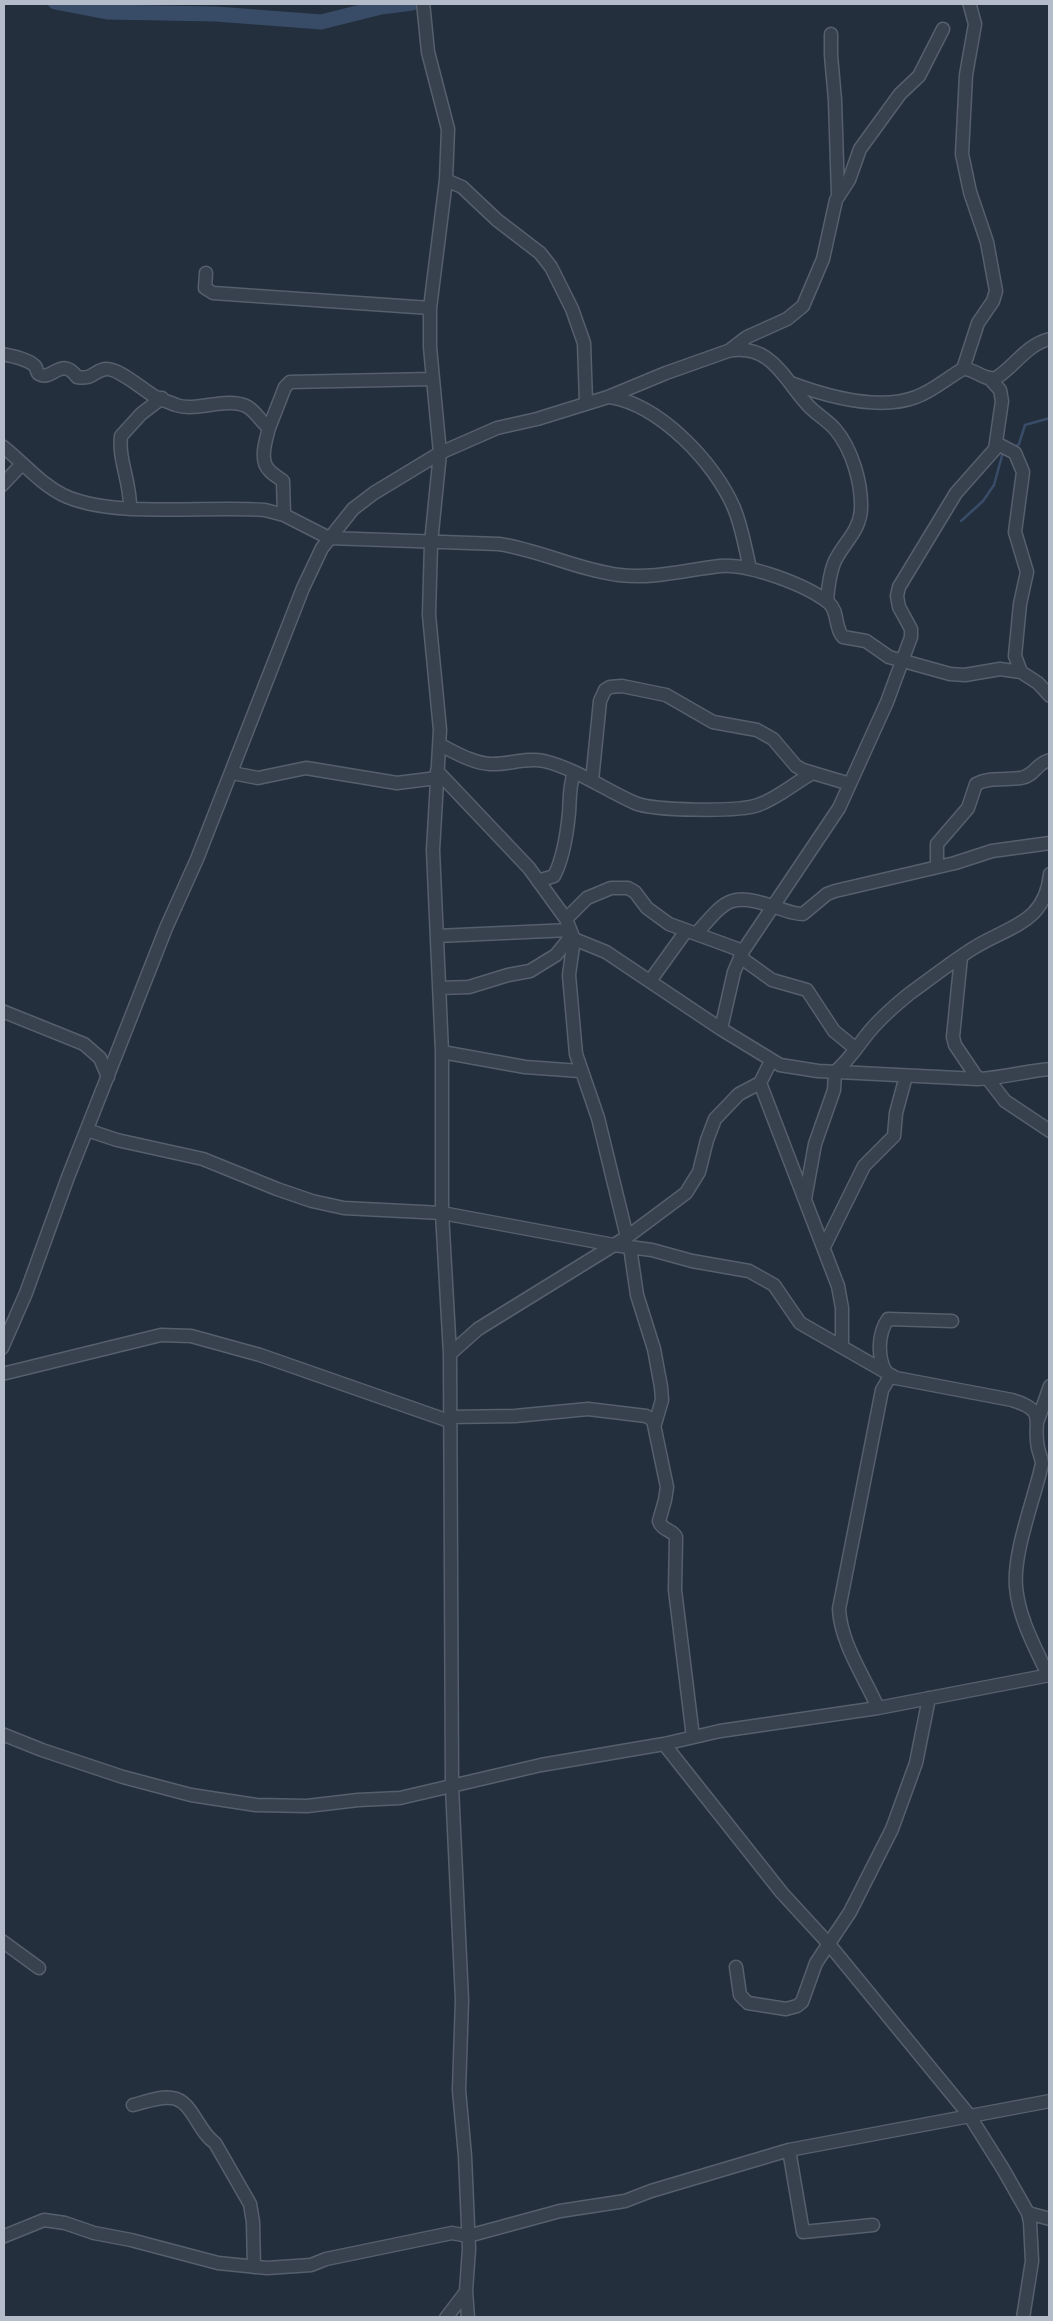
<!DOCTYPE html>
<style>
body{margin:0}
#map{position:relative;width:1053px;height:2321px;overflow:hidden;background:#242f3e;font-family:"Archivo Narrow",sans-serif}
canvas{display:block}
.frame{position:absolute;inset:0;border:5px solid #b4bcc9;pointer-events:none}
</style>
<div id="map">
<canvas width="1053" height="2321"></canvas>
<div class="frame"></div>
</div>
<script>
const ctx = document.querySelector('canvas').getContext('2d');
ctx.lineJoin = 'round';
function stroke(path, color, width, dash) {
  ctx.strokeStyle = color;
  ctx.lineWidth = width;
  ctx.lineCap = dash ? 'butt' : 'round';
  ctx.setLineDash(dash || []);
  ctx.stroke(path);
}
const stream = new Path2D(`
 M1050,372V386
 M1015,447L1019,444L1025,425L1050,418
 M961,521L983,501L994,485L1003,452`);
const river = new Path2D(`
 M55,2L107,12L216,14L321,22L381,7L412,3`);
const minor = new Path2D(`
 M423,2L428,52L448,129L446,180L430,308V347L440,453L431,543L429,615L440,730L433,850L442,1052V1213L450,1354L452,1787L462,2000L459,2090L465,2156L469,2249L466,2291L468,2318
 M831,34V55L835,100L838,195
 M446,180L462,187L497,220L540,253L551,267L572,309L584,343L586,402
 M206,273L205,288L213,293L430,308
 M730,350L747,337L787,319L803,306L823,259L836,200L849,180L860,149L900,94L919,76L943,29
 M2,354C12,356 28,359 35,366C37,368 36,372 39,374C52,382 61,355 77,377C94,380 94,370 106,369C119,368 143,390 154,396C159,399 169,402 176,405C197,412 225,397 246,406C255,410 261,422 269,428L285,387L290,382L433,379
 M963,369L978,323L993,301L996,291L987,242L970,192L962,154L966,75L975,24L969,2
 M791,383C826,396 879,411 916,397C933,391 947,378 963,369C975,368 983,381 996,378C1015,366 1027,344 1050,339
 M610,397C660,405 715,463 734,508C742,527 745,548 750,568
 M269,428C266,440 259,460 269,470C273,475 278,477 283,481L284,515
 M996,443L1015,453L1023,472L1015,532L1027,572L1020,604L1015,656L1021,672
 M2,446C23,462 39,483 63,495C113,519 208,505 265,510L284,515L329,538L499,544C540,550 578,570 619,575C655,579 685,570 720,566C748,563 807,585 829,603C839,612 834,627 843,637L866,641L889,657L950,674L965,675L1000,669L1021,672L1038,683L1050,696
 M2,485L22,464
 M130,509C131,483 118,460 121,436L141,414L162,398
 M440,745C455,752 472,763 490,764C508,765 526,757 544,761C577,769 605,790 635,803C654,811 739,812 758,805C778,798 793,784 811,774
 M437,771L529,868L566,919L574,939L606,952L721,1029L780,1065L818,1071L978,1079C1003,1078 1026,1071 1050,1069
 M232,773L258,778L306,768L397,783L437,778
 M592,781L600,701L605,690L610,687L622,686L666,695L713,722L757,730L773,739L796,766L803,770L850,784
 M937,867V844L968,808L976,784C990,777 1005,780 1021,778C1036,775 1036,763 1050,760
 M538,881L554,876C563,859 567,833 569,813C570,800 569,786 574,773
 M566,919L587,898L611,888H628L635,892L647,908L669,924L743,951
 M696,934C724,903 728,891 772,906C783,909 791,914 803,914L827,894L835,891L955,863L992,851L1050,843
 M437,936L570,930
 M574,939L569,975L576,1054L598,1118L627,1237
 M740,957L772,980L807,990L834,1031L856,1049
 M961,957L953,1037L955,1045L978,1079
 M650,981L686,931
 M439,988L469,987L508,975L530,971L556,955L572,935
 M2,1011L84,1044L100,1058L108,1077
 M721,1029L734,972L743,951L839,808L887,702L911,637V629L899,607L897,596L899,587L956,493L995,449L1002,401L1000,390L991,380
 M442,1052L525,1067L580,1071
 M988,1079L1005,1101L1050,1131
 M760,1083L838,1286L842,1308V1347
 M87,1130L117,1140L203,1159L277,1189L312,1201L344,1208L442,1213L614,1245L652,1250L692,1261L749,1271L774,1285L800,1323L896,1378
 M805,1199L815,1144L834,1090L835,1072C848,1061 855,1050 865,1037C877,1021 893,1007 909,994C930,979 950,963 972,949C1007,926 1045,925 1050,874
 M630,1247L637,1295L654,1349L661,1387L662,1400L655,1424
 M824,1247L864,1166L894,1136L896,1113L906,1076
 M2,1348L26,1293L68,1177L166,928L197,859L303,588L322,548L353,509L374,493L440,453L497,428L537,419L608,397L666,373L728,351C770,343 783,377 806,403C814,413 826,419 835,429C852,449 862,483 861,509C860,532 842,544 834,563C829,576 828,588 827,601
 M450,1354L478,1329L627,1237L686,1193L699,1172L707,1140L715,1119L739,1094L760,1083L771,1061
 M886,1372C877,1357 878,1333 888,1319L952,1321
 M2,1374L161,1335L191,1336L260,1355L449,1421
 M449,1417L515,1416L588,1409L646,1416L653,1420L667,1487L665,1500L659,1521C662,1531 672,1529 676,1537L675,1590L693,1737
 M1038,1420L1050,1386
 M878,1708C864,1676 841,1644 839,1609L882,1390L889,1378H896L1012,1400C1049,1411 1032,1422 1038,1448C1039,1453 1042,1459 1042,1464C1034,1500 1013,1552 1016,1587C1019,1619 1035,1647 1048,1675
 M2,1734L42,1750L123,1777L191,1795L256,1805L307,1806L358,1800L400,1798L541,1765L664,1744L720,1731L878,1708L1050,1675
 M664,1744L782,1893L828,1943L969,2115L1003,2169L1028,2213L1030,2222L1032,2261L1023,2318
 M2,1941L39,1968
 M736,1967L740,1995L748,2003L786,2009L797,2006L802,2002L816,1963L850,1912L892,1829L916,1763L929,1698
 M133,2105C145,2102 160,2096 172,2098C192,2100 198,2132 215,2143L250,2204L253,2222L254,2267
 M789,2150L803,2232L873,2225
 M1028,2213L1050,2219
 M2,2237L44,2220L65,2223L94,2233L131,2240L218,2263L267,2268L311,2265L326,2259L452,2233L468,2236L560,2211L625,2201L651,2191L789,2150L1050,2101
 M446,2318L465,2293`);
stroke(stream, '#394c67', 2.5);
stroke(river, '#394c67', 15);
stroke(minor, '#565f6c', 15);
stroke(minor, '#38414e', 12);
</script>
